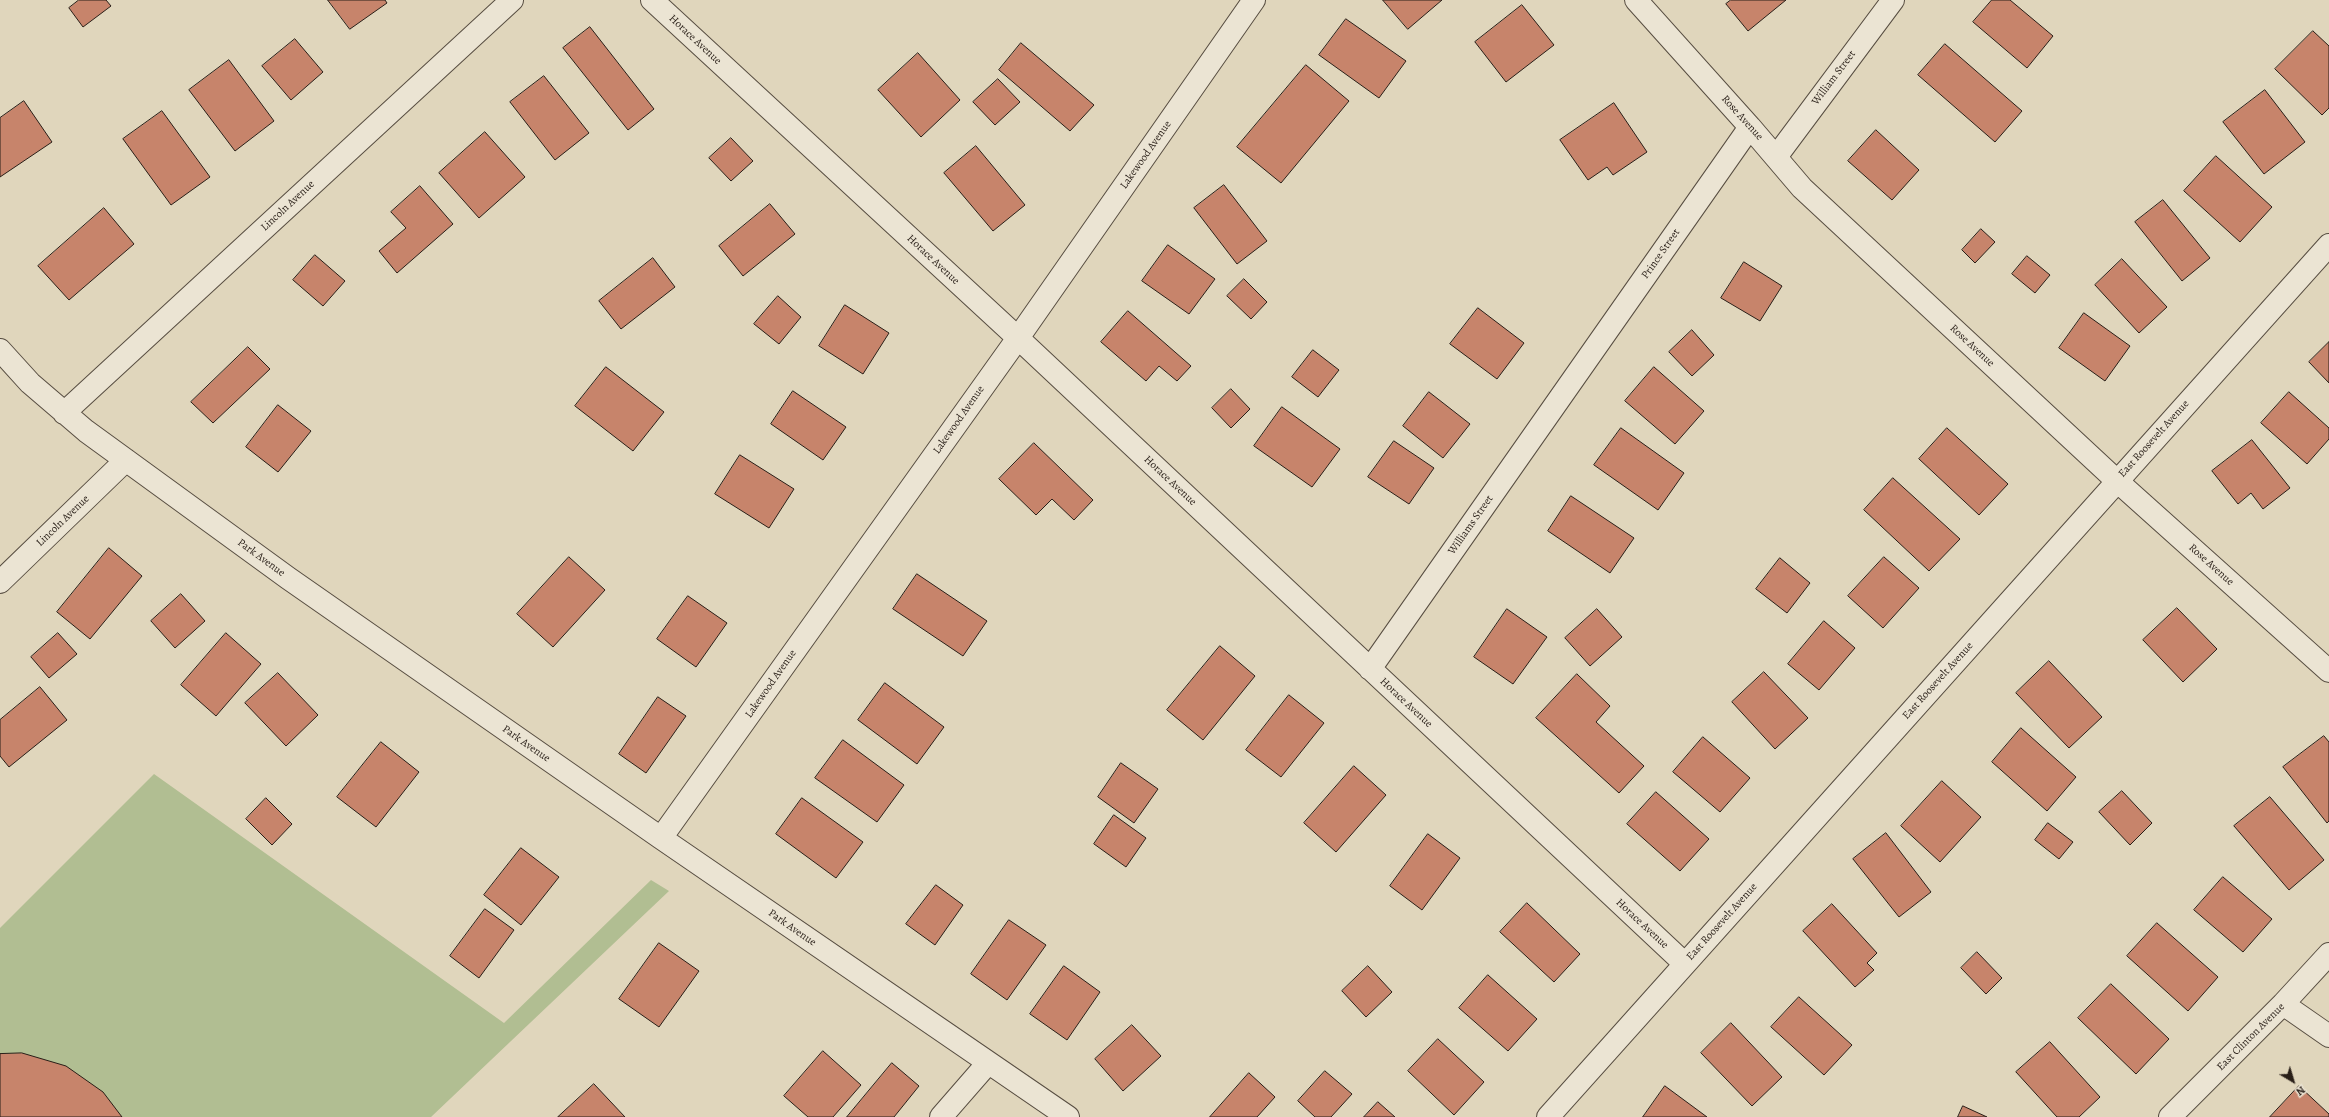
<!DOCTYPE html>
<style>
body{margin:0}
#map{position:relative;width:2329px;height:1117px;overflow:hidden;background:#e0d6bc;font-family:Alegreya,serif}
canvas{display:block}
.north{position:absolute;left:2273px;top:1061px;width:40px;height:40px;-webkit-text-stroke:3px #ebe4d3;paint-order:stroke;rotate:142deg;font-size:11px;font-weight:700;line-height:16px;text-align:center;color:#291f18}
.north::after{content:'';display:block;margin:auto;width:14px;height:18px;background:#291f18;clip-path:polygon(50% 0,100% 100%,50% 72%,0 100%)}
</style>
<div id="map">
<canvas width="2329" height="1117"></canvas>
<div class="north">N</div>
</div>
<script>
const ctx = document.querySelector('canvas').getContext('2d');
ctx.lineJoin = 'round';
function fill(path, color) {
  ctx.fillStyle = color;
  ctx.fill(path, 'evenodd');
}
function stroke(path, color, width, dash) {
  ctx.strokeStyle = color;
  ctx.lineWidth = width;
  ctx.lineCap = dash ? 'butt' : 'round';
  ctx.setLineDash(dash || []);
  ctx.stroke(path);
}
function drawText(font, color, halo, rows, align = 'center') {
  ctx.font = font + ' Alegreya,serif';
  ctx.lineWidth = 3.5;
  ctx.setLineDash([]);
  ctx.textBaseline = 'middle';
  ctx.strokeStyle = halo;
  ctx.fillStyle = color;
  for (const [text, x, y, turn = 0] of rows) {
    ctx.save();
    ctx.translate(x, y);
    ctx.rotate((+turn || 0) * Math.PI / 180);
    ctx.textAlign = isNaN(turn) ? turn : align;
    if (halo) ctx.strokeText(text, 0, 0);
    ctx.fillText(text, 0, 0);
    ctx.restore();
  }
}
const green = new Path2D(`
 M154,774L504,1023L651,880L669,891L431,1117H0V928Z`);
const building = new Path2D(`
 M79,0H106L111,6L83,27L69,8Z
 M328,0H385L387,3L350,29Z
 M1383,0H1442L1408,29Z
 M1731,0H1786L1748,31L1726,4Z
 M1992,0H2010L2053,36L2027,68L1973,22Z
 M1522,5L1554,45L1506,82L1475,42Z
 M1346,19L1406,61L1379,98L1319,55Z
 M590,27L654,109L628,130L563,48Z
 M2313,31L2329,46V108L2322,115L2275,69Z
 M295,39L323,72L291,100L262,66Z
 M1021,43L1094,105L1070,131L999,70Z
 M1945,44L2022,111L1995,142L1918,75Z
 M918,53L960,100L921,137L878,90Z
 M229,60L274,121L235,151L189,90Z
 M1306,65L1349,101L1281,183L1237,147Z
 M544,76L589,133L555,160L510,102Z
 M998,79L1020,102L995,125L973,102Z
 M2265,90L2305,142L2264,174L2223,122Z
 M24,101L52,142L0,177V118Z
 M1614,103L1647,152L1613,175L1607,167L1588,180L1560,140Z
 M162,111L210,177L171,205L123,139Z
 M1876,130L1919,170L1892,200L1848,161Z
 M485,132L525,177L479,218L439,173Z
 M731,138L753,161L731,181L709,158Z
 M976,146L1025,205L993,231L944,173Z
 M2216,156L2272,207L2240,242L2184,191Z
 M1224,185L1267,241L1237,264L1194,208Z
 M420,186L453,224L397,273L379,251L406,228L391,212Z
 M2163,200L2210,258L2182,281L2135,222Z
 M770,204L795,234L743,276L719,246Z
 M104,208L134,244L69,300L38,266Z
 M1981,229L1995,242L1975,263L1962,250Z
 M1168,245L1215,279L1189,314L1142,281Z
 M315,255L345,281L323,306L293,280Z
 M2027,256L2050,275L2035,293L2012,274Z
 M653,258L675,287L621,329L599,301Z
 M2122,259L2167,307L2139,333L2095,285Z
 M1744,262L1782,286L1760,321L1721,298Z
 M1244,279L1267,302L1251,319L1227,296Z
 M778,296L801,317L779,344L754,324Z
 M845,305L889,333L863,374L819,346Z
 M1478,308L1524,343L1497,379L1450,344Z
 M1128,311L1191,366L1177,381L1159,366L1146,381L1101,342Z
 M2084,313L2130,346L2105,381L2059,348Z
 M1692,330L1714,355L1692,376L1669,352Z
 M2329,342V383L2309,362Z
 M248,347L270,369L213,423L191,402Z
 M1313,350L1339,370L1318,397L1292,377Z
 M606,367L664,412L633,451L575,406Z
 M1654,367L1704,411L1675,444L1625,401Z
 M1231,389L1250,409L1231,428L1212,408Z
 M793,391L846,427L823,460L771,424Z
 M1429,392L1470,424L1443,458L1403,426Z
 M2289,392L2329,428V439L2307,464L2261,423Z
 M278,405L311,431L278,472L246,447Z
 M1282,407L1340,449L1312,487L1254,446Z
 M1621,428L1684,473L1658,510L1594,465Z
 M1947,428L2008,484L1979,515L1919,459Z
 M2252,440L2290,488L2263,509L2251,493L2238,504L2212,471Z
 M1394,441L1434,468L1409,504L1368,477Z
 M1034,443L1093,500L1074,520L1052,499L1036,515L999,479Z
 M740,455L794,489L769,528L715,494Z
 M1893,478L1960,539L1929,571L1864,510Z
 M1571,496L1634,538L1610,573L1548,531Z
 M109,548L142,576L90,639L57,612Z
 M569,557L605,590L553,647L517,614Z
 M1884,557L1919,588L1883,628L1848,596Z
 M1780,558L1810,583L1787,613L1756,589Z
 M917,574L987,621L963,656L893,609Z
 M181,594L205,621L175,648L151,621Z
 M688,596L727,623L696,667L657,639Z
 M2177,608L2217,649L2183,682L2143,640Z
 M1507,609L1547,637L1513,684L1474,657Z
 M1597,609L1622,637L1590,666L1565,638Z
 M1824,621L1855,648L1819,690L1788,664Z
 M58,633L77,654L49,678L31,657Z
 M226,633L261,664L216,716L181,685Z
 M1220,646L1255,676L1203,740L1167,710Z
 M2049,661L2102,717L2069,748L2016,693Z
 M1764,672L1808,718L1775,749L1732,702Z
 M278,673L318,715L286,746L245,703Z
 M1577,674L1610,706L1596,722L1644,766L1619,793L1536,718Z
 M885,683L944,727L917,764L858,720Z
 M40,687L67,720L9,767L0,756V720Z
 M1289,695L1324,723L1281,777L1246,750Z
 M658,697L686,716L646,773L619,754Z
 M2021,728L2076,777L2047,811L1992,762Z
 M2324,736L2329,742V821L2327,823L2283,767Z
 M1703,737L1750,778L1720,812L1673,772Z
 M843,740L904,785L877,822L815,778Z
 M381,742L419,772L376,827L337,797Z
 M1121,763L1158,789L1134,823L1098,797Z
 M1354,766L1386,795L1336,852L1304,823Z
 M1942,781L1981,817L1940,862L1901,826Z
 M2122,791L2152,823L2130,845L2099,812Z
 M1656,792L1709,839L1680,871L1627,824Z
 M2270,797L2324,860L2289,890L2234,826Z
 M266,798L292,824L272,845L246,819Z
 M802,798L863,842L836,878L776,834Z
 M1114,815L1146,838L1126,867L1094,844Z
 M2048,823L2073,842L2059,859L2035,840Z
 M1886,833L1931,892L1899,917L1853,859Z
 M1428,834L1460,858L1422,910L1390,886Z
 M521,848L559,877L521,925L484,895Z
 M2223,877L2272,919L2243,952L2194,910Z
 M936,885L963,905L935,945L906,924Z
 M1527,903L1580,954L1554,982L1500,932Z
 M1832,904L1877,953L1867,963L1874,970L1855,987L1803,931Z
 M485,909L514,930L479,978L450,956Z
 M1009,920L1046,945L1007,1000L971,974Z
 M2157,923L2218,977L2188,1011L2127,956Z
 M659,943L699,971L659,1027L619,999Z
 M1977,952L2002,978L1986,994L1961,968Z
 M1064,966L1100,992L1067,1040L1030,1014Z
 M1368,966L1392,992L1366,1017L1342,991Z
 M1488,975L1537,1019L1508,1051L1459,1008Z
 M2111,984L2169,1039L2136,1074L2078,1018Z
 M1799,997L1852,1045L1824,1075L1771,1027Z
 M1731,1023L1782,1077L1752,1106L1701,1053Z
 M1132,1025L1161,1056L1123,1091L1095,1059Z
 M1438,1039L1484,1082L1454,1115L1408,1071Z
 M2050,1042L2100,1097L2079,1117H2057L2016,1072Z
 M823,1051L861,1085L833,1117H808L784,1096Z
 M22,1053L66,1066L103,1092L122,1117H0V1054Z
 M892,1063L919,1086L894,1117H847Z
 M1325,1071L1352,1094L1331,1117H1315L1298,1101Z
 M1249,1073L1275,1097L1257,1117H1210Z
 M594,1084L625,1117H558Z
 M1665,1086L1707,1117H1643Z
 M2299,1086L2329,1114V1117H2270Z
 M1378,1102L1395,1117H1364Z
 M1963,1106L1987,1117H1958Z`);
const minor = new Path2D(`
 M652,0L1018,338L1685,964
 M1636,0L1750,127L1802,188L2117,481L2329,671
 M1776,157L1893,0
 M0,350L30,383L86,431L288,578L661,838L1068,1117
 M64,413L512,0
 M0,582L126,460
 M1370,669L1750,127
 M661,838L1018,338L1254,0
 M2283,1004L2329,1036
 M941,1117L988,1063
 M1548,1117L2329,245
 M2170,1117L2283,1004L2329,954`);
const streetNames = [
 ["Horace Avenue",695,40,43],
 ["William Street",1834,78,-53],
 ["Rose Avenue",1742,118,48],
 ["Lakewood Avenue",1146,155,-55],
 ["Lincoln Avenue",288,206,-43],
 ["Prince Street",1661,254,-55],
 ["Horace Avenue",933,260,43],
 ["Rose Avenue",1972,346,43],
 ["Lakewood Avenue",959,420,-55],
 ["East Roosevelt Avenue",2154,439,-48],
 ["Horace Avenue",1170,481,43],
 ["Lincoln Avenue",63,521,-44],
 ["Williams Street",1471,525,-55],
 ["Park Avenue",261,558,36],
 ["Rose Avenue",2211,565,42],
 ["East Roosevelt Avenue",1938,681,-48],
 ["Lakewood Avenue",771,684,-55],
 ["Horace Avenue",1406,703,43],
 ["Park Avenue",526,744,35],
 ["East Roosevelt Avenue",1722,922,-48],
 ["Horace Avenue",1642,924,43],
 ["Park Avenue",792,928,35],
 ["East Clinton Avenue",2251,1037,-45]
];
fill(green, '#b1be92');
fill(building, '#c7846b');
stroke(building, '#291f18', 1);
stroke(minor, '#574d41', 24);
stroke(minor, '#ebe4d3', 22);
drawText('11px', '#291f18', '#ebe4d3', streetNames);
</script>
